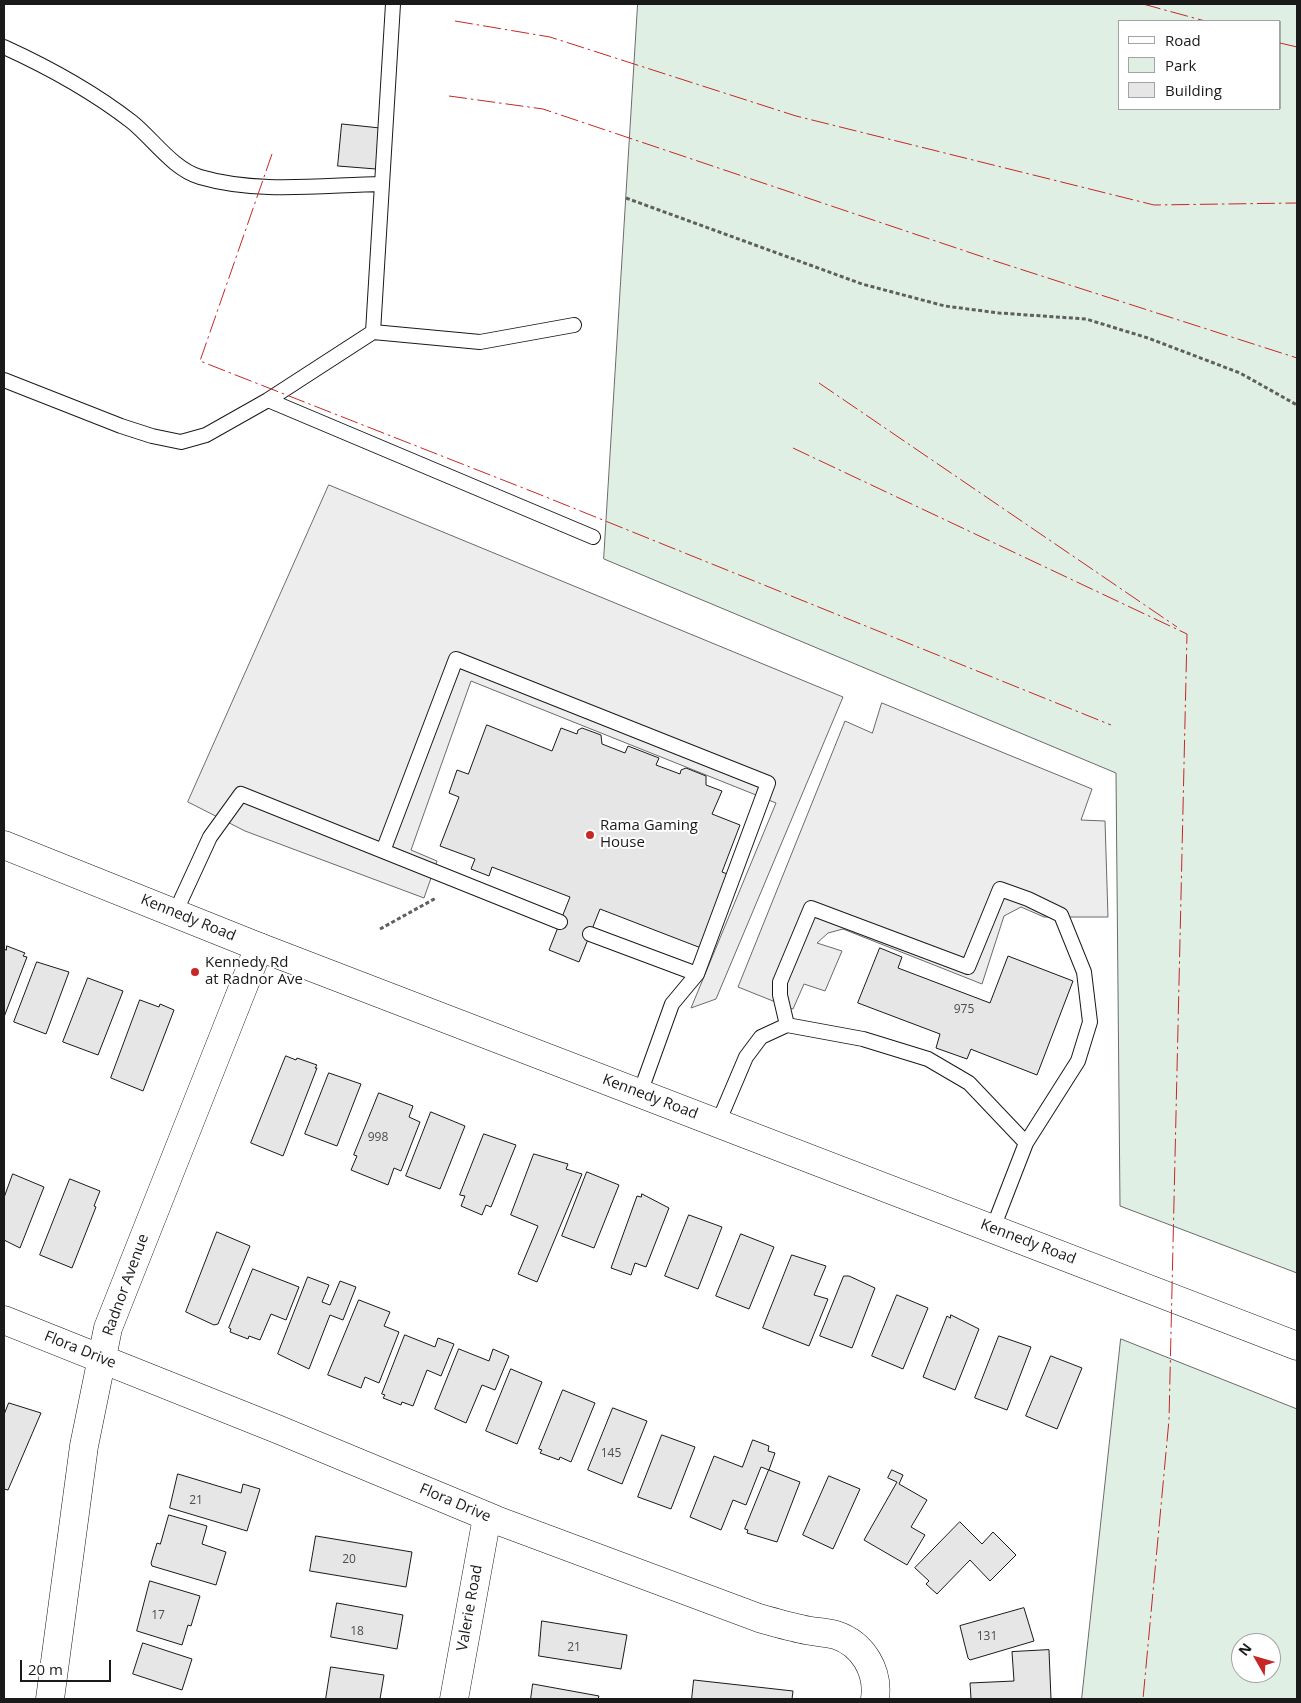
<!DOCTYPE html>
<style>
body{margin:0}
#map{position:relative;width:1301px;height:1703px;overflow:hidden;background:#fff;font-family:"Open Sans",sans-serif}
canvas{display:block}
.frame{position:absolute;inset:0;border:5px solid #1a1a1a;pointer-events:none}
.legend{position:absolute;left:1118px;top:20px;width:162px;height:90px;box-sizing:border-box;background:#fff;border:1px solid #a3a3a3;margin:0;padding:6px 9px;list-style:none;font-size:15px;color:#1a1a1a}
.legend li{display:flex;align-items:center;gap:10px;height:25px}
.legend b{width:25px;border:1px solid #a3a3a3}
.north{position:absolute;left:1231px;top:1633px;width:50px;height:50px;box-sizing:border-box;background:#fff;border:1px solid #a3a3a3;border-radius:50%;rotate:308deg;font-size:14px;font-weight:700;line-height:20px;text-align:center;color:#1a1a1a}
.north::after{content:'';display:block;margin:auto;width:18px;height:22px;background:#c62828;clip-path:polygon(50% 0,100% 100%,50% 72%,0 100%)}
.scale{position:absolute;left:20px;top:1660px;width:91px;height:22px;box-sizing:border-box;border:2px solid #1a1a1a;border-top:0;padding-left:6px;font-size:15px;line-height:18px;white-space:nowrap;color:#1a1a1a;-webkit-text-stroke:4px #fff;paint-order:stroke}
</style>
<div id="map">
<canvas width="1301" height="1703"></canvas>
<div class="frame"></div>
<ul class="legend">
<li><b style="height:6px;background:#fff"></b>Road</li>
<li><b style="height:14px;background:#e0efe3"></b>Park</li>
<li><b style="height:14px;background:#e6e6e6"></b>Building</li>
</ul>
<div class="north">N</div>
<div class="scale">20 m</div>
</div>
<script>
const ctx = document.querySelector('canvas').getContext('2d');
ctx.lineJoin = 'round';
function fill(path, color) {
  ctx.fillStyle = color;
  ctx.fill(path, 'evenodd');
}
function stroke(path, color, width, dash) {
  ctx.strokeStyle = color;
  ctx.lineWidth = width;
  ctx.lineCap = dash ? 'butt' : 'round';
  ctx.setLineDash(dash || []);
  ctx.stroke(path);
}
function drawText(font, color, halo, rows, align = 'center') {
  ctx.font = font + ' "Open Sans",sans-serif';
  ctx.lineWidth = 4;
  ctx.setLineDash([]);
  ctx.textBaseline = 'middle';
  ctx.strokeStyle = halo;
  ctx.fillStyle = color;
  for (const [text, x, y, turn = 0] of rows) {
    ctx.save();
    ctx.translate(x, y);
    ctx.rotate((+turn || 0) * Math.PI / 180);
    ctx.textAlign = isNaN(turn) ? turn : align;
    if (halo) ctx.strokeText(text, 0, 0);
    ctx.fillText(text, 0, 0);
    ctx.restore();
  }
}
const green = new Path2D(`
 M638,4H1297V1273L1120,1206L1116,773L604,559ZM1120,21H1280V109H1120Z
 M1121,1339L1297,1409V1699H1082ZM1241,1643H1271V1673H1241Z`);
const parking = new Path2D(`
 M329,485L843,697L716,999L691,1008L776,803L471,681L411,850L437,861L424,898L245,831L188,802Z
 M882,703L1092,789L1081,820L1105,821L1108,917H1044L1021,907L1004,916L982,984L843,929L828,933L817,943L842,951L825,991L804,984L793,1009L738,987L845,721L872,733Z`);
const building = new Path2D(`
 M342,124L380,128L376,169L338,166Z
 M487,725L552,751L561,728L577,734L578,730L582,728L601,735L602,744L625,753L628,746L659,758L656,765L680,774L681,770L686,768L706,776V785L722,791L712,814L740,825L722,872L730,875L701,948L600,909L579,962L549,950L570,897L492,867L489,876L471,869L475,859L440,846L459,797L449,793L457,770L468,774Z
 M7,946L25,953L23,956L27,957L4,1017V949L6,950Z
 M880,948L902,957L898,968L990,1003L1008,956L1073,981L1037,1075L973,1050L971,1049L967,1059L936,1048L940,1034L858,1003Z
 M37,962L69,972L46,1034L14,1022Z
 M88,978L123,991L98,1055L63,1042Z
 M140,1000L159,1007L160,1004L174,1010L143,1091L111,1078Z
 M286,1056L296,1060L297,1058L317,1065L315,1068H317L283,1156L251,1143Z
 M329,1073L361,1084L337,1146L305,1134Z
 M379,1093L413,1106L409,1117L420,1122L401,1171L394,1168L388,1185L351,1170L357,1156L354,1155Z
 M431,1112L465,1126L440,1189L406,1176Z
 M484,1134L516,1145L491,1207L486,1205L482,1215L461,1206L465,1196L460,1195Z
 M534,1154L568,1164L566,1169L582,1174L537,1282L518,1274L538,1226L511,1215Z
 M587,1172L619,1185L594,1248L562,1236Z
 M13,1174L44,1187L20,1248L4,1240V1198Z
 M70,1179L100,1191L94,1206L96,1207L72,1268L40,1255Z
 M642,1194L669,1208L646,1267L635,1263L631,1275L611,1268L637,1196L641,1197Z
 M689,1215L722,1227L698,1289L665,1276Z
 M217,1232L250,1246L218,1324L214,1325L186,1312Z
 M741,1234L774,1247L749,1309L716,1296Z
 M792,1255L826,1266L814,1295L828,1299L809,1346L763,1328Z
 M253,1269L299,1287L286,1320L271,1314L260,1340L249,1336L248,1339L230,1332L231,1329L229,1328Z
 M844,1276H849L875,1288L852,1348L820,1336Z
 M308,1277L329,1285L322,1302L330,1305L340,1281L356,1287L343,1320L330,1315L309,1369L278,1354Z
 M897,1295L928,1308L903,1369L872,1356Z
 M359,1300L390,1312L384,1326L399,1332L379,1383L365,1377L361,1388L328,1375Z
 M951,1315L979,1329L955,1390L923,1377L947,1316L950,1318Z
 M405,1335L435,1347L438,1338L454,1344L441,1376L427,1370L413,1406L402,1402L401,1405L383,1398L385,1395L382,1394Z
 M999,1336L1031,1347L1007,1410L975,1398Z
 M459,1349L489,1361L493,1349L509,1356L495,1390L482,1385L466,1423L435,1409Z
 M1051,1356L1082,1368L1057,1429L1026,1416Z
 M511,1369L542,1382L517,1444L486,1431Z
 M563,1390L595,1403L571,1462L560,1457L559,1460L540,1453L542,1450L539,1449Z
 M9,1403L41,1413L8,1490L4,1489V1415Z
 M613,1408L647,1421L622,1484L588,1470Z
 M662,1435L695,1447L671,1509L638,1497Z
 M753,1440L769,1446L768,1451L775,1453L769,1470L761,1467L746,1505L733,1500L721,1530L690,1517L714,1456L742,1467Z
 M769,1470L800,1482L777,1542L747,1533L748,1530L745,1529Z
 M892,1470L903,1475L899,1484L927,1500L911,1527L925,1535L907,1565L864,1540L897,1482L888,1478Z
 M178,1474L241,1493L243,1484L260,1489L247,1531L170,1508Z
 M829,1476L860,1489L833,1549L803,1535Z
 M169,1515L207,1526L202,1544L226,1552L216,1585L152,1566L151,1563L157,1543L160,1544Z
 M960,1522L982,1544L993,1532L1016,1555L990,1581L970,1560L937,1594L926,1584L929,1581L915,1568Z
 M316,1536L412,1552L406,1587L310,1571Z
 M150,1581L200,1596L191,1626L188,1625L182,1645L137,1631Z
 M337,1603L403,1615L397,1649L331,1637Z
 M1024,1608L1034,1641L970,1660L968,1658L960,1626Z
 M542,1621L627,1635L621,1669L539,1656Z
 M143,1643L192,1659L182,1690L133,1674Z
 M1049,1650L1051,1699H971L970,1683L1014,1681L1012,1652Z
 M331,1667L384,1675L380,1699H326Z
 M694,1680L793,1691L792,1699H692Z
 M533,1684L599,1696L598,1699H531Z`);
const path = new Path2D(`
 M626,198L862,284L945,306L999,313L1086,319L1148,338L1240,373L1297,405
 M380,929L436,898`);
const service = new Path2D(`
 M4,47C50,68 92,91 132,122C153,139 173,169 200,177C258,194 322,185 382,184
 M373,332L393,4
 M4,380L121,426L152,436L181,442L206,435L268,400L373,332L480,342L574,325
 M268,400L593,537
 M383,851L456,659L768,783L697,974L672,1004L640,1093
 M175,913L210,837L241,794L560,922
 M590,934L697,974
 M787,1025L780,995V982L811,908L968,967L1000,889L1028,899L1061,915L1084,972L1090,1022L1078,1061L1026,1143L993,1228
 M718,1123L746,1057L761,1037L787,1025L863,1039L928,1059L969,1083L1026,1143`);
const minor = new Path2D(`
 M4,1320L277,1429L496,1520L759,1618C773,1622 787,1626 801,1629C812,1632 825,1632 836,1635C863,1644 879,1671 875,1699
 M50,1699L84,1446L108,1328L259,947
 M454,1699L487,1517`);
const secondary = new Path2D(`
 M4,845L259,947L1297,1346`);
const power = new Path2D(`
 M1143,4L1205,21
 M455,21L550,37L796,116L1154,205L1297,203
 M1280,43L1297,47
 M449,96L543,109L995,261L1297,358
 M272,154L200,361L536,493L1111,725
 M819,383L1177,627
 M793,448L1187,634L1169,1420L1143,1699`);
const markers = [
 [590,835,5,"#c62828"],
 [195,972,5,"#c62828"]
];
const numberNames = [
 ["975",964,1010],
 ["998",378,1138],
 ["145",611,1454],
 ["21",196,1501],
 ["20",349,1560],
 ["17",158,1616],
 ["18",357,1632],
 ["131",987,1637],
 ["21",574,1648]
];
const poiNames = [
 ["Rama Gaming",600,826],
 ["House",600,843],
 ["Kennedy Rd",205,963],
 ["at Radnor Ave",205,980]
];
const streetNames = [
 ["Kennedy Road",188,918,22],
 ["Kennedy Road",650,1097,21],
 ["Kennedy Road",1028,1242,21],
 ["Radnor Avenue",126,1285,-70],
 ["Flora Drive",80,1350,22],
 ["Flora Drive",455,1503,23],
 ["Valerie Road",470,1608,-80]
];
fill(green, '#e0efe3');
stroke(green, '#6a6a6a', 1);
fill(parking, '#ededed');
stroke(parking, '#6a6a6a', 1);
fill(building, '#e6e6e6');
stroke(building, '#1a1a1a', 1);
stroke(service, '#1a1a1a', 16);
stroke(minor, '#1a1a1a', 29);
stroke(secondary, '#1a1a1a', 29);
stroke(path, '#5f5f5f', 3, [4, 2.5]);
stroke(service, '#fff', 14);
stroke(minor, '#fff', 28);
stroke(secondary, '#fff', 28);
stroke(power, '#c62828', 1, [18, 4, 2.5, 4]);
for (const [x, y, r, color] of markers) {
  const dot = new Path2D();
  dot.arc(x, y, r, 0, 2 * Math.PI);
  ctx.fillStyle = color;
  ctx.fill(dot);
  stroke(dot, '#fff', 2);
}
drawText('12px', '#4d4d4d', null, numberNames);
drawText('15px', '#1a1a1a', '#fff', poiNames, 'left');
drawText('15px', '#1a1a1a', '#fff', streetNames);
</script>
